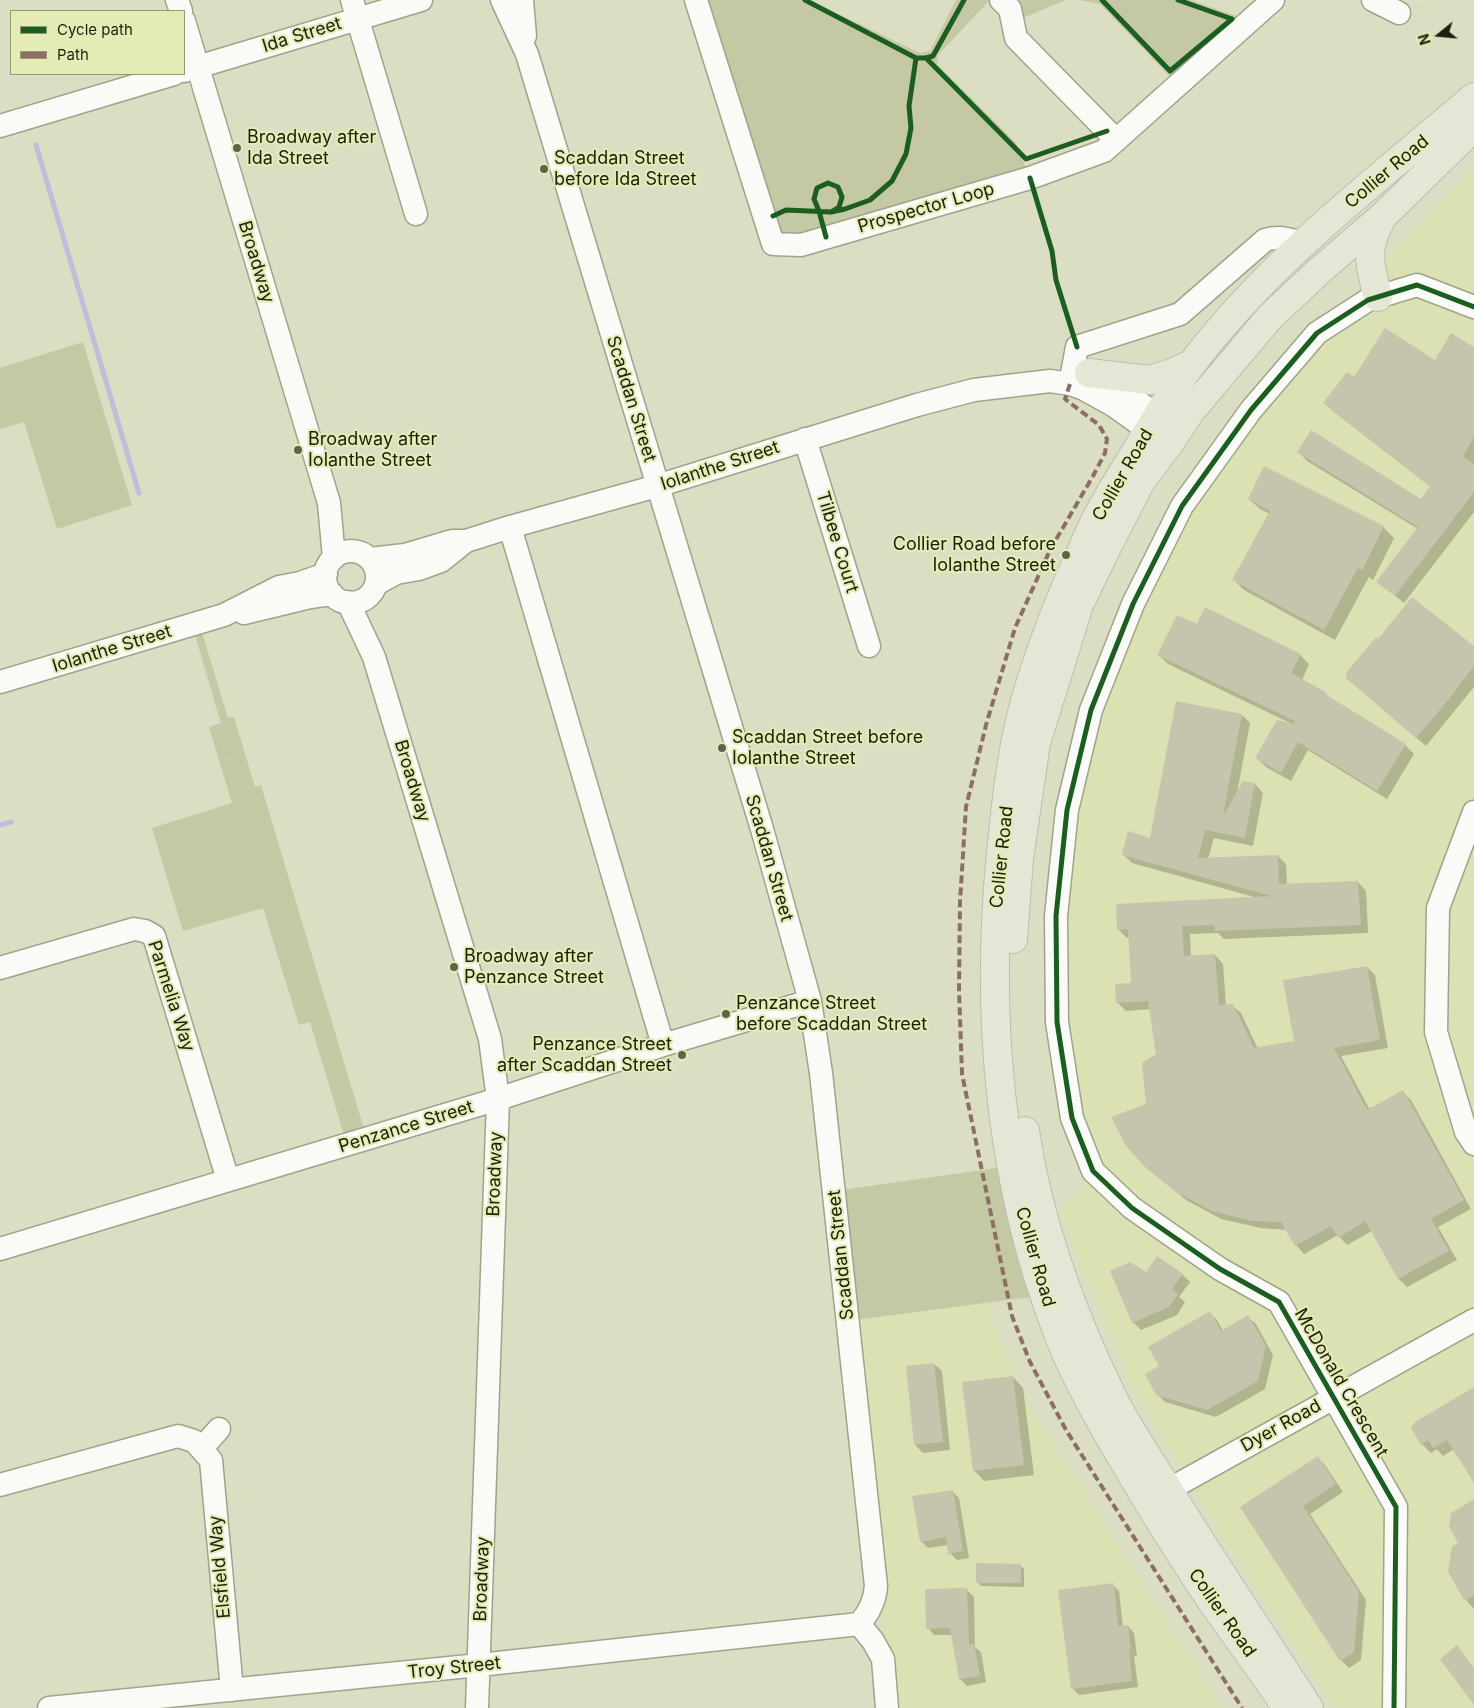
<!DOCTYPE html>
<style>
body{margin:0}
#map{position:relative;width:1474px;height:1708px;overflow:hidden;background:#dbdec2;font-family:Inter,sans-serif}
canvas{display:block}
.legend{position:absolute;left:10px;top:10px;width:175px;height:65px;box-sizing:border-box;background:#e5ebb5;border:1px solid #959971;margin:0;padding:6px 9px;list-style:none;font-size:15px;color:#1e1f0b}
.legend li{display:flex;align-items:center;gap:10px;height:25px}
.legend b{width:25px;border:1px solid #959971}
.north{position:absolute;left:1414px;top:10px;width:50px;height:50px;-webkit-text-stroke:4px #e5ebb5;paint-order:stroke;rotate:253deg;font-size:14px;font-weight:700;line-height:20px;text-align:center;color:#1e1f0b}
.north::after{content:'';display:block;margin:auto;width:18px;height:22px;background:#1e1f0b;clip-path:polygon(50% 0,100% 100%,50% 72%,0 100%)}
</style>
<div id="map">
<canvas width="1474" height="1708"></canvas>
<ul class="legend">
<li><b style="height:6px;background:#1b5e20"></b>Cycle path</li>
<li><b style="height:6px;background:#8d6e63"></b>Path</li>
</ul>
<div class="north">N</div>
</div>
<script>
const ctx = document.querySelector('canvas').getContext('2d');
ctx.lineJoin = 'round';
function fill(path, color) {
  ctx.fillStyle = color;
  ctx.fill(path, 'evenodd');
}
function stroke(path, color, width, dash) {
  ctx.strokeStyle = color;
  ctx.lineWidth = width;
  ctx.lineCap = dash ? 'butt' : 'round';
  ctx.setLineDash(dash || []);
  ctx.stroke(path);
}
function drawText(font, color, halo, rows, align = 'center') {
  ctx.font = font + ' Inter,sans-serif';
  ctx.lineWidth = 4;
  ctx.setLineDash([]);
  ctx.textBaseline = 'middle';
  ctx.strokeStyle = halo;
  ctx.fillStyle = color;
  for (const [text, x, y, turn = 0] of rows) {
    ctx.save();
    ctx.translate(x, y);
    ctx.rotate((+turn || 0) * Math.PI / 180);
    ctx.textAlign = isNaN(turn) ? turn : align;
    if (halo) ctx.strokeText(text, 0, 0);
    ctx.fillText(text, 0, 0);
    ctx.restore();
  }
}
const built = new Path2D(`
 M1474,166V1708H1336L1219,1531L1133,1386L1059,1213L1093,1175L1071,1116L1056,914L1094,697L1181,503L1321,329Z
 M987,1302L996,1332L1028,1404L1222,1708H897L883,1628L848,1321Z`);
const green = new Path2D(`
 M696,0H809L920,53L930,51L956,0H990L937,56L938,65L1016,143L1030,178L773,244Z
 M1001,0H1066L1013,22Z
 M1079,0H1190L1251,21L1178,85L1100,4Z
 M83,342L132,505L57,529L24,422L0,429V368Z
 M199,623L228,718L234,717L255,787L261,785L367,1139L347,1145L310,1022L299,1025L263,908L183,931L152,828L232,803L209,727L221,723L192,625Z
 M1011,1166L1045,1295L848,1321L834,1191Z`);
const shadow = new Path2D(`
 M1474,349V512L1404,603L1378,581L1418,529L1307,461L1299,452L1422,501L1431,487L1333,411L1325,403L1355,379L1435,361Z
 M1265,468L1383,527L1394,538L1373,580L1369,577L1335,640L1244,590L1234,580L1270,514L1260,509L1249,499Z
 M1197,626L1300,655L1309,664L1302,680L1325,693L1330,699L1405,745L1414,754L1387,799L1308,750L1291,781L1266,767L1257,758L1290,723L1168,664L1159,655Z
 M1474,648V687L1426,746L1357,687Z
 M1242,715L1250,723L1237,793L1243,782L1255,784L1263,793L1253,846L1214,838L1208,859L1278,856L1286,864L1287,885L1358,882L1366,891L1368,933L1224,939L1218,933L1190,934L1191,957L1215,955L1223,964L1226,1006L1232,1005L1241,1013L1258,1049L1296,1042L1367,967L1375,975L1388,1048L1341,1056L1370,1110L1403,1092L1411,1100L1471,1209L1438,1227L1457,1260L1407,1287L1399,1279L1372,1231L1347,1245L1338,1235L1304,1254L1296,1245L1287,1230L1261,1228L1221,1219L1186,1200L1147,1167V1104L1157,1054L1151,1009L1126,1011L1117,1002L1133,984L1130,937L1127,938L1118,929L1258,898L1132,863L1123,854L1151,839Z
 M1111,1271L1182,1274L1190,1282L1179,1297L1185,1302L1177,1315L1141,1330L1133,1322Z
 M1209,1313L1217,1320L1223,1331L1248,1317L1256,1324L1273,1355L1265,1389L1216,1417L1165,1402L1157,1394L1160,1366Z
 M934,1364L942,1371L950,1450L923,1453L915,1445L907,1367Z
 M1013,1377L1023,1388L1034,1475L984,1481L974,1470Z
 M1474,1391V1481L1454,1449L1443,1456L1437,1449L1431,1453L1422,1444Z
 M1318,1458L1325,1465L1343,1492L1310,1514L1366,1600L1361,1660L1349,1668L1341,1660L1242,1508Z
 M952,1491L959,1498L969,1558L957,1560L950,1553L948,1545L928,1548L921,1541Z
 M1474,1501V1609L1466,1600L1460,1543Z
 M1020,1565L1024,1569V1587L981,1586L977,1582Z
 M1113,1585L1119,1591L1123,1627L1128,1626L1134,1633L1137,1656H1134L1138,1687L1079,1695L1073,1689Z
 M967,1590L974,1597L975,1647L981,1652L986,1682L967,1686L960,1679L952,1635H934L928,1628Z`);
const stream = new Path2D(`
 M36,145L139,493
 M0,825L11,822`);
const building = new Path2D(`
 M1385,328L1435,360L1451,333L1474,347V437L1463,456L1474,464V492L1395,596L1376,582L1418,527L1297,452L1311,430L1421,499L1430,486L1323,403L1347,372L1354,377Z
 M1264,466L1384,526L1362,571L1358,568L1324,630L1232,580L1270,511L1248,499Z
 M1412,597L1474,646V666L1449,699L1416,738L1346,678V673L1376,637L1378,639Z
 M1205,607L1301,654L1291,673L1326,692L1325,694L1406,744L1377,791L1298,742L1281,773L1255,758L1277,720L1294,724L1295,721L1157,655L1177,615L1197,624Z
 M1176,701L1242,714L1223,816L1243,781L1255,783L1245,838L1205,830L1198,858L1278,855L1279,884L1358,881L1361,925L1215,931L1214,925L1182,926L1184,956L1215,954L1219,1005L1233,1004L1254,1048L1294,1041L1283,980L1367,966L1380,1040L1334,1048L1367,1110L1403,1090L1464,1200L1431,1219L1449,1251L1398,1279L1365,1221L1338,1238L1331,1226L1295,1246L1281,1222L1252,1221L1212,1211L1176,1192L1146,1168L1126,1146L1111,1117L1146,1104L1142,1063L1156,1054L1148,1001L1116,1003L1115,984L1131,983L1128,929L1117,930L1116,904L1271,896L1122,855L1128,831L1150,838Z
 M1157,1256L1183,1274L1172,1289L1178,1294L1169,1307L1132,1323L1110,1271L1130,1262L1146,1272Z
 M1210,1311L1221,1331L1248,1315L1266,1346L1258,1381L1207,1410L1156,1395L1145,1374L1159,1366L1148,1347Z
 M934,1363L943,1442L914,1445L906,1366Z
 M1013,1376L1024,1465L973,1471L962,1382Z
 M1474,1387V1483L1447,1440L1433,1448L1428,1440L1421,1445L1411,1428L1415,1422Z
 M1318,1456L1336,1484L1303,1506L1359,1592L1354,1652L1340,1661L1240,1507Z
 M953,1490L963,1551L948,1554L946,1537L920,1542L912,1496Z
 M1474,1499V1596L1465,1601L1448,1572L1452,1546L1458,1543L1449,1526L1451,1513Z
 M976,1563L1021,1564V1583H976Z
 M1114,1583L1118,1626L1128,1625L1131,1650H1129L1132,1681L1071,1689L1058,1590Z
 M967,1588L969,1645L974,1644L980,1676L959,1679L950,1628L926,1629L925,1589Z
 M1457,1645L1474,1668V1705L1440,1659Z`);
const path = new Path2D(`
 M805,0L916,58H926L933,56L964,0
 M1102,0L1169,70
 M1138,0L1146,16L1155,54
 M1178,0L1226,17
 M1416,10L1434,3
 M948,31L982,4
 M926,58L1026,159L1028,158
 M1035,194L1052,251L1056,280L1071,330
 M781,213L786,210L831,212L845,209L870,200L892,181L906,154L911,128L909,106L916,58
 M821,219L814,199L817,188L828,183L838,187L842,197L839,207L833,211
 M197,643L221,728L236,804`);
const minor = new Path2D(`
 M177,0L181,11
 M352,0L416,214
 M502,0L527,54L762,829L810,1001L821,1073L876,1586C875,1601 869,1613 859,1624
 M522,0L525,36
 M696,0L773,244L801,245L1030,178L1104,151L1273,0
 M1001,0L1010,9L1016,38L1116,140
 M1373,0L1399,13
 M184,21L329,503L334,558
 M184,71L421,0
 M0,126L174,74
 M1094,375L1103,380L1173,424
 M1070,384L1077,347L1180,314L1265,240C1278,235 1290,240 1303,243
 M805,439L869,646
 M510,527L663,1045
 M325 577a26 26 0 1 1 52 0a26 26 0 1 1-52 0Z
 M370,559L405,555L452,541H466L510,527L657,486L917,405L974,390L1050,381L1070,384L1084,389L1113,405L1162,440
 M376,584L396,573L419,569L441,561L466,541
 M348,602L374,657L490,1039L498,1099L477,1708
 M244,613L310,597L332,594
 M0,682L224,615L279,587L300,583L326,574
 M1474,812L1438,908L1436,1032L1466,1132L1474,1144
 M0,968L134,929L145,931L154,936L228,1180
 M0,1249L498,1099L663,1045L810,1001
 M202,1448L219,1429
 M0,1485L178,1436L194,1441L211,1460L232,1690
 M1168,1490L1474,1320
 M859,1624L873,1641L883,1659L887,1708
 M49,1708L479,1665L859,1624
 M1394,1708L1396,1507L1279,1302L1220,1269L1132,1208L1093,1171L1072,1118L1057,1022L1056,916L1067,810L1091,710L1133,604L1182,506L1251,410L1317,333L1368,300L1417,285L1474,307`);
const major = new Path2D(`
 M1378,297C1370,265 1364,250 1381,220
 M1089,373L1149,380L1169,374L1192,364
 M1013,939L1019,859L1036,743L1079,605L1108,545L1141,481L1169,444L1190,412L1270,317L1319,271L1383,216L1474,127
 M1025,1131C1039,1225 1073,1317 1115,1402C1130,1431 1149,1459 1166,1486C1212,1561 1261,1634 1309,1708
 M1287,1708C1263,1672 1237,1637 1212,1602C1181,1556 1151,1508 1123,1460C1100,1421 1076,1379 1059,1336C999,1183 985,1015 1001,852C1006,803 1011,753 1024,705C1037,658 1055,611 1075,566C1083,549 1089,531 1098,515C1110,493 1123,472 1136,451C1154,422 1171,392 1191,365C1269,261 1376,181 1474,97`);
const quiet = new Path2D(`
 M1070,384L1065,399L1099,425L1107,439L1105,453L1093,476L1050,550L1015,628L986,725L966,807L960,902L959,990L962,1074L1012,1316L1030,1362L1066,1430L1242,1708`);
const cycleway = new Path2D(`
 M805,0L916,58H926L933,56L964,0
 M1102,0L1170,71L1232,19L1178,0
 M926,58L1026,159L1107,131
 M1030,178L1052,251L1056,280L1077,347
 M773,216L786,210L831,212L845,209L870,200L892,181L906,154L911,128L909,106L916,58
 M826,237L819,211L814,199L817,188L828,183L838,187L842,197L839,207L831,212
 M1394,1708L1396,1507L1279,1302L1220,1269L1132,1208L1093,1171L1072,1118L1057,1022L1056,916L1067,810L1091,710L1133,604L1182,506L1251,410L1317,333L1368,300L1417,285L1474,307`);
const markers = [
 [237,148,5,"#60624b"],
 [544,169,5,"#60624b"],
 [298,450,5,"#60624b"],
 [1066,555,5,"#60624b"],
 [722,748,5,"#60624b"],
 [454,967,5,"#60624b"],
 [726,1014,5,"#60624b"],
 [682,1055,5,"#60624b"]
];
const streetNames = [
 ["Ida Street",302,35,-17],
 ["Collier Road",1387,172,-40],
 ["Prospector Loop",926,208,-16],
 ["Broadway",256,262,73],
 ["Scaddan Street",631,399,73],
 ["Iolanthe Street",720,466,-18],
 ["Collier Road",1123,475,-60],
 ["Tilbee Court",837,542,73],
 ["Iolanthe Street",112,649,-17],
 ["Broadway",412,781,73],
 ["Collier Road",1002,857,-84],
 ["Scaddan Street",769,858,74],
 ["Parmelia Way",171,996,72],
 ["Penzance Street",406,1127,-17],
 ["Broadway",495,1174,-88],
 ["Scaddan Street",841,1255,-96],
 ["Collier Road",1035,1257,74],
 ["McDonald Crescent",1341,1383,60],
 ["Dyer Road",1281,1426,-29],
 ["Elsfield Way",220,1567,-95],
 ["Broadway",482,1579,-88],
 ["Collier Road",1222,1613,55],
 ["Troy Street",454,1668,-6]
];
const poiNames = [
 ["Broadway after",247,138],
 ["Ida Street",247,159],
 ["Scaddan Street",554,159],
 ["before Ida Street",554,180],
 ["Broadway after",308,440],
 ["Iolanthe Street",308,461],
 ["Collier Road before",1056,545,"right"],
 ["Iolanthe Street",1056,566,"right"],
 ["Scaddan Street before",732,738],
 ["Iolanthe Street",732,759],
 ["Broadway after",464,957],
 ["Penzance Street",464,978],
 ["Penzance Street",736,1004],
 ["before Scaddan Street",736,1025],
 ["Penzance Street",672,1045,"right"],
 ["after Scaddan Street",672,1066,"right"]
];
fill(built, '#dce1b3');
fill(green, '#c4c8a4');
fill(shadow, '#0003');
stroke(stream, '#c2bbdc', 5);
fill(building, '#c6c4ac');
stroke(minor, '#a0a38c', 25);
stroke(major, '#bdbeb0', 30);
stroke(path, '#ced0c6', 3, [1, 4]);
stroke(minor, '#fafaf6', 22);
stroke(major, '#e5e6d6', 28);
stroke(quiet, '#8d6e63', 4, [8, 4]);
stroke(cycleway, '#1b5e20', 5);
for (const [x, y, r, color] of markers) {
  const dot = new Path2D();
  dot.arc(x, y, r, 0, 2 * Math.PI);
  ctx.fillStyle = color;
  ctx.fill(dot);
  stroke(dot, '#e5ebb5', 2);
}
drawText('18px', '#1e1f0b', '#e5ebb5', streetNames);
drawText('18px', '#1e1f0b', '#e5ebb5', poiNames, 'left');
</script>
